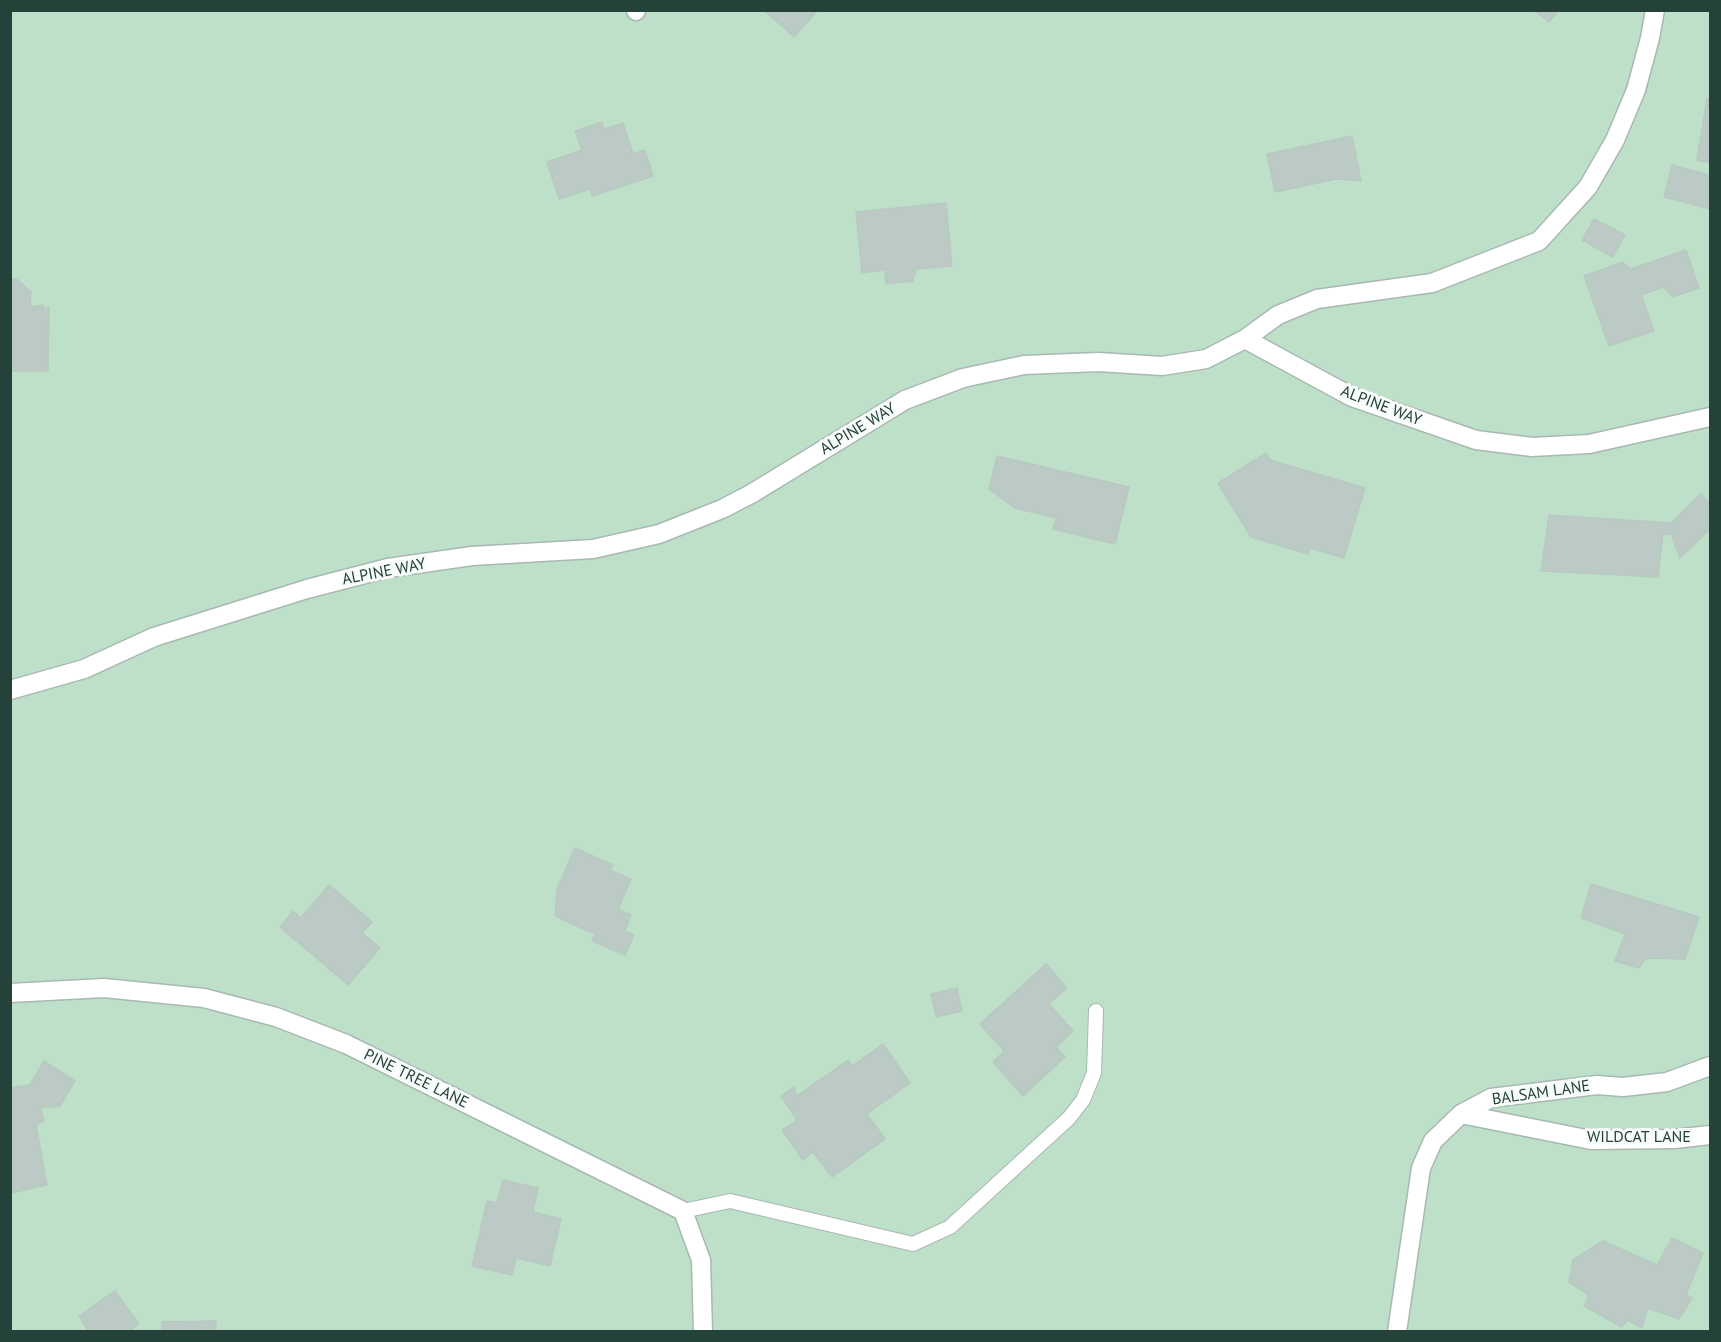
<!DOCTYPE html>
<style>
body{margin:0}
#map{position:relative;width:1721px;height:1342px;overflow:hidden;background:#e6efeb;font-family:"PT Sans",sans-serif}
canvas{display:block}
.frame{position:absolute;inset:0;border:12px solid #24423a;pointer-events:none}
</style>
<div id="map">
<canvas width="1721" height="1342"></canvas>
<div class="frame"></div>
</div>
<script>
const ctx = document.querySelector('canvas').getContext('2d');
ctx.lineJoin = 'round';
function fill(path, color) {
  ctx.fillStyle = color;
  ctx.fill(path, 'evenodd');
}
function stroke(path, color, width, dash) {
  ctx.strokeStyle = color;
  ctx.lineWidth = width;
  ctx.lineCap = dash ? 'butt' : 'round';
  ctx.setLineDash(dash || []);
  ctx.stroke(path);
}
function drawText(font, color, halo, rows, align = 'center') {
  ctx.font = font + ' "PT Sans",sans-serif';
  ctx.lineWidth = 6;
  ctx.setLineDash([]);
  ctx.textBaseline = 'middle';
  ctx.strokeStyle = halo;
  ctx.fillStyle = color;
  for (const [text, x, y, turn = 0] of rows) {
    ctx.save();
    ctx.translate(x, y);
    ctx.rotate((+turn || 0) * Math.PI / 180);
    ctx.textAlign = isNaN(turn) ? turn : align;
    if (halo) ctx.strokeText(text, 0, 0);
    ctx.fillText(text, 0, 0);
    ctx.restore();
  }
}
const green = new Path2D(`
 M11,11H1710V1331H11Z`);
const building = new Path2D(`
 M764,10H818L794,37Z
 M1534,10H1559L1549,22Z
 M1707,98H1710V163L1697,160Z
 M602,122L604,129L623,123L633,154L645,150L653,176L592,196L590,189L559,199L547,162L582,150L575,131Z
 M1352,136L1361,181L1337,179L1275,192L1267,154Z
 M1672,165L1710,175V209L1664,197Z
 M946,203L952,266L916,269L913,281L886,284L885,270L862,273L856,212Z
 M1594,219L1625,235L1613,257L1582,240Z
 M1686,250L1699,288L1673,297L1664,287L1641,295L1654,331L1609,346L1584,276L1622,262L1631,269Z
 M10,278L18,280L31,292L30,307L44,305L42,310L49,307L48,371H10Z
 M1266,453L1270,460L1365,488L1344,558L1310,548L1308,554L1251,537L1218,483Z
 M997,456L1129,487L1115,544L1053,529L1056,518L1015,508L989,489Z
 M1701,494L1710,504V529L1680,558L1671,534H1663L1658,577L1541,571L1549,515L1671,523Z
 M575,848L613,865L610,870L631,879L618,909L631,915L625,931L634,935L625,955L592,941L595,934L555,916L557,889Z
 M1591,884L1699,917L1685,959L1646,958L1639,968L1615,961L1625,934L1581,918Z
 M329,885L372,922L362,933L380,948L348,985L280,927L293,911L301,918Z
 M1046,964L1067,988L1049,1004L1073,1031L1056,1047L1065,1057L1023,1096L993,1062L1004,1051L980,1024Z
 M957,988L962,1011L936,1017L931,994Z
 M883,1044L910,1083L867,1114L885,1139L832,1177L813,1152L803,1160L782,1130L797,1120L781,1096L794,1087L797,1096L848,1060L852,1066Z
 M44,1061L75,1081L60,1106L40,1108L44,1120L36,1125L47,1185L10,1193V1088L30,1085Z
 M503,1180L538,1188L533,1212L561,1219L550,1266L516,1258L512,1275L472,1266L487,1201L497,1203Z
 M1672,1238L1703,1253L1686,1295L1692,1298L1679,1319L1647,1308L1642,1328L1627,1320L1622,1327L1584,1306L1589,1295L1569,1282L1573,1260L1603,1241L1657,1265Z
 M115,1291L139,1324L128,1332H89L79,1316Z
 M216,1321V1332H162V1322Z`);
const lane = new Path2D(`
 M683,1211L730,1201L913,1244L950,1227L1069,1118L1083,1100L1094,1073L1096,1011`);
const street = new Path2D(`
 M636,11V10
 M1245,339L1278,315L1317,299L1432,283L1539,241L1588,187L1615,140L1636,90L1650,38L1655,10
 M10,690L84,669L154,637L307,589L388,568L472,556L593,549L659,534L722,509L751,494L905,400L963,378L1024,365L1098,362L1162,366L1206,359L1245,339L1352,397L1476,440L1532,447L1589,444L1710,417
 M10,993L104,988L204,998L276,1017L346,1044L683,1211L701,1260L703,1332
 M1461,1114L1591,1140L1674,1139L1710,1135
 M1397,1332L1421,1168L1433,1141L1461,1114L1491,1098L1597,1085L1623,1087L1667,1082L1710,1066`);
const streetNames = [
 ["ALPINE WAY",1381,406,21],
 ["ALPINE WAY",858,429,-31],
 ["ALPINE WAY",384,572,-11],
 ["PINE TREE LANE",416,1079,26],
 ["BALSAM LANE",1541,1093,-8],
 ["WILDCAT LANE",1639,1137]
];
fill(green, '#bfe0c8');
fill(building, '#bbcac4');
stroke(building, '#b8c9c2', 1.5);
stroke(lane, '#a8b8b2', 16);
stroke(street, '#a8b8b2', 21);
stroke(lane, '#fff', 14);
stroke(street, '#fff', 18);
drawText('16px', '#24423a', '#f7fbf9', streetNames);
</script>
